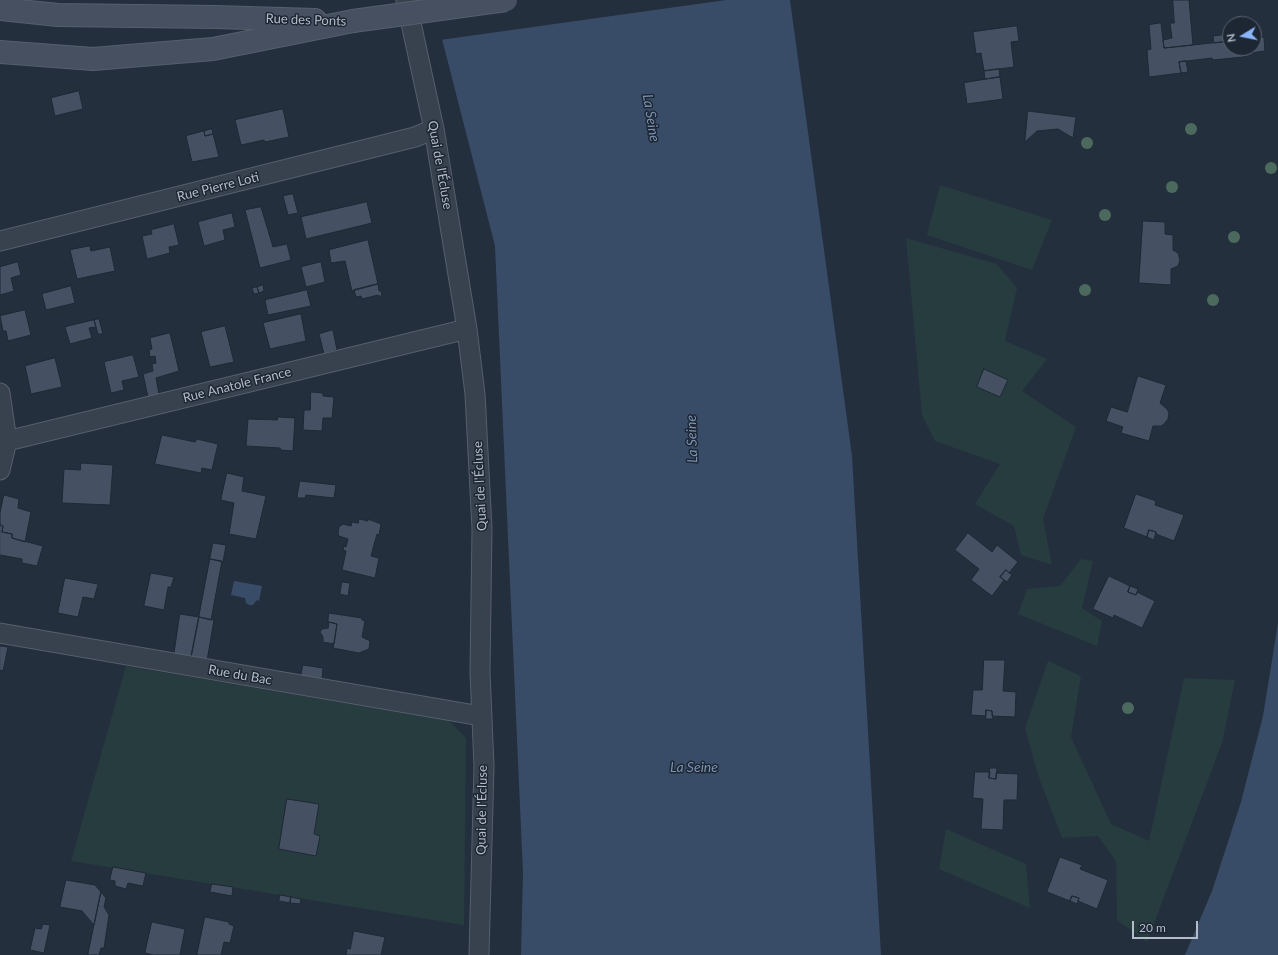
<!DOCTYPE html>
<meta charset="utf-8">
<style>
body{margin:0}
#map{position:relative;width:1278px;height:955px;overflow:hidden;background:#242f3e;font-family:Lato,sans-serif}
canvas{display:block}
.north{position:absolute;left:1222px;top:16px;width:40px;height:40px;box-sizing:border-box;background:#1d2633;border:1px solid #59626f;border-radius:50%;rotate:260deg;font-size:11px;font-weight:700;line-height:16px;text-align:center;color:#b4bcc9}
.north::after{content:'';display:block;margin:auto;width:14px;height:18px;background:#8ab4f8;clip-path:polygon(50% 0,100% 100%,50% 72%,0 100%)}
.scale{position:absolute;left:1132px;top:921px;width:66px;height:18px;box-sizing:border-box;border:2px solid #b4bcc9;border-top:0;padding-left:5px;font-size:12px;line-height:14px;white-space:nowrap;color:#b4bcc9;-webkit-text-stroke:3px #1d2633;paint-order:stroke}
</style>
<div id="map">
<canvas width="1278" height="955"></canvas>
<div class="north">N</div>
<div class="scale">20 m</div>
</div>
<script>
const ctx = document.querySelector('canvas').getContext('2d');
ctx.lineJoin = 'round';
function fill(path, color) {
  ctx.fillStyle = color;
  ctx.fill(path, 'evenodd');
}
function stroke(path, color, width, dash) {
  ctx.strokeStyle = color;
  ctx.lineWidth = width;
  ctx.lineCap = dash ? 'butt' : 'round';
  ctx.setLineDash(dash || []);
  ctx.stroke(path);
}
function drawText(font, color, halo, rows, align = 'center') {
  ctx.font = font + ' Lato,sans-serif';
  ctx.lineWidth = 3;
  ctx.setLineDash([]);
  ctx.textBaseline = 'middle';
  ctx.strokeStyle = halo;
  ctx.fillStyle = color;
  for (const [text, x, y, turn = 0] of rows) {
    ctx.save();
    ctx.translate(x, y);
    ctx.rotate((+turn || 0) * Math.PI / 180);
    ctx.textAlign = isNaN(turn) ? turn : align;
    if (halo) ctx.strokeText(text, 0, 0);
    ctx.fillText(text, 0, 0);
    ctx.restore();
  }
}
const green = new Path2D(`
 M940,185L1052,220L1032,270L927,235Z
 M906,238L997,264L1017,288L1005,341L1047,359L1022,391L1076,427L1043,519L1052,565L1021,555L1014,526L975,504L1000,464L935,441L922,415Z
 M1081,559L1093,561L1082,608L1102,621L1097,646L1018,614L1027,589L1060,586Z
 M1048,661L1081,676L1071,737L1111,824L1149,841L1184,678L1235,680L1222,743L1147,942L1117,920L1116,861L1098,836L1062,838L1038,775L1025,728Z
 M126,666L449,721L466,738L464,925L71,861Z
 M946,829L1026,864L1030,908L939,869Z`);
const water = new Path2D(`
 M437,0H790L852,456L881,955H521L523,873L495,246L442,39Z
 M234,581L262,586L259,601L257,600L253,605H249L246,603L245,598L231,595Z
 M1278,623V955H1185L1212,891L1241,802L1263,716Z`);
const pier = new Path2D(`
 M435,0H726L440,40Z`);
const building = new Path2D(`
 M1173,0H1189L1193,45L1164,48L1163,40L1172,38L1170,23H1174Z
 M1161,23L1164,48L1230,41V48H1254V38L1264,37L1265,51L1243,54V57L1213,60L1212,58L1179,62L1181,73L1149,77L1147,50L1151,49L1149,25Z
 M1017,26L1019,41L1011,42L1014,67L984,71L981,53L976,54L973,32Z
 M1230,28V41L1214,43L1213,36L1228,34L1227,29Z
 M1186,61L1188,72L1181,73L1179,62Z
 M999,69L1000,77L985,79L984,71Z
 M1000,77L1003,99L967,104L964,83Z
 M79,91L83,109L55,116L51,98Z
 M283,109L289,137L265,142L264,140L241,145L235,120Z
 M1028,111L1076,117L1073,138L1058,129L1037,131L1025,142Z
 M212,129L213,134L205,136L204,131Z
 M204,131L205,136L213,134L219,157L192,162L186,136Z
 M293,194L298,213L288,215L283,196Z
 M367,202L372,223L306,239L301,217Z
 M261,207L273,247L287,244L291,260L260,268L245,210Z
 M232,213L235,227L223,230L225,240L204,246L198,222Z
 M1143,221L1165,222V234L1173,235V250L1178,253L1180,260L1178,266L1171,269V285L1139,283Z
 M174,224L179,245L169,247L170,253L147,259L142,236L152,234L151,230Z
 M368,240L378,284L352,291L345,261L331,263L329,250Z
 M90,246L91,251L110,247L115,271L77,279L70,250Z
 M18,262L21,275L11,278L14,291L0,295V267Z
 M321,262L325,282L306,287L301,267Z
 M378,284L379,291H381L382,296H378V295L362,299L361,296L356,297L354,290Z
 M263,285L264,291L259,293L257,287Z
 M71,286L75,303L46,310L42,294Z
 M257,287L259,293L254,294L252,288Z
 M307,290L311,306L268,315L265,300Z
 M25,310L31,335L8,341L6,331H3L0,316Z
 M301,314L306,341L270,349L263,323Z
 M99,319L103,334H98L94,320Z
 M94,320L96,327L89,328L92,338L70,344L65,327Z
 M225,326L234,362L210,367L201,332Z
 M333,330L337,350L324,354L319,334Z
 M170,333L179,371L156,378L159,394L148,397L143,374L153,371L152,364L156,363L155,356L150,357L149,350L152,349L150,338Z
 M133,355L139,377L122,381L124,390L111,393L104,362Z
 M55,358L62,387L31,394L25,366Z
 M984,369L1008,380L1000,397L977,387Z
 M1138,376L1166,385L1160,403L1167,409L1169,413L1168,419L1164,424L1161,426H1153L1149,441L1121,433L1123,427L1106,421L1111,407L1127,412Z
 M311,392L323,393V396L334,397L332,418H323L322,431L303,430L304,410H310Z
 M278,417L295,418L293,451L281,450L280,448L246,446L248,419L277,420Z
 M162,435L195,442L197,439L218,444L212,470L202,468L201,473L155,464Z
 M81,463L113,465L110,505L62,503L64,469L80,470Z
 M227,473L244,477L242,491L266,496L256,539L229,534L234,503L221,500Z
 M300,481L336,485L334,498L306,495L305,498H297Z
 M1136,494L1156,501L1155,505L1184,515L1174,541L1156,534V532L1149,530L1147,537L1124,528Z
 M4,495L19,499L18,508L31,512L25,542L12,538V534L2,532L3,526L0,525V513Z
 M359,519L368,521V519L381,524L379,535L377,534L371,556L379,558L375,578L342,570L346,551L343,550L344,546L346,547L348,539L339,536L338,534L339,527L343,524L351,526L352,522L358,523Z
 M0,525L3,526L2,532L12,534V538L43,546L37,566L22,563V559L0,555Z
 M1149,530L1156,532L1154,540L1147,537Z
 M968,533L992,552L997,545L1018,562L1009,573L1006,570L1000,577L1004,580L992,596L971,580L979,569L955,550Z
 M213,543L226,545L223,562L210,559Z
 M210,559L222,561L211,620L199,617Z
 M1006,570L1012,575L1007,582L1000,577Z
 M151,573L174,577L171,587H168L164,610L144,606Z
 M1109,576L1130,586L1128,592L1136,595L1137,592L1155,601L1142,628L1114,615L1113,618L1093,609Z
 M65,578L98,584L94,599L83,597L78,617L58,613Z
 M342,582L350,583L348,596L340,594Z
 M1130,586L1138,589L1136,595L1128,592Z
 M329,613L362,618V620L365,621L362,637L370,641L369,649L359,653L333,648L337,624L328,622Z
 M180,614L199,617L191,658L174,655Z
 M199,617L214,620L207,661L191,658Z
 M329,622L337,624L334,644L323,642V637L320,632L322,629L328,628Z
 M0,646L8,647L3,671L0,670Z
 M984,660H1005L1003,691L1016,692L1015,717L992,716V711L986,710V716L971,715L973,690H982Z
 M303,665L323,668L322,679L301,676Z
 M986,710L992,711L993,719H986Z
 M990,768H997L996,779L989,778Z
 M975,772H990L989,778L996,779V773L1018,774L1017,800H1004L1003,830L981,829L983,799L973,798Z
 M287,799L319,804L314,834L320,836L316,856L279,849Z
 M1060,857L1082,865L1080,869L1108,880L1097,909L1078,901L1079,898L1072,896L1070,901L1047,892Z
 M113,867L146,873L143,886L128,883L126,889L115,886V881L110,880Z
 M66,880L95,885L101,892L94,925L82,911L60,907Z
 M212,884L233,887L232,896L210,892Z
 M101,892L106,898L104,907L109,915L104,948H101L99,955H88Z
 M280,895L291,897L290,903L279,901Z
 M1072,896L1079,898L1077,904L1070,901Z
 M291,897L301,899L300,904L290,903Z
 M205,917L229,922V924L234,926L230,943L224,942L221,955H197Z
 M152,922L185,929L180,955H153L145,953Z
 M43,924L50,925L44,953L30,950L35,928L41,929Z
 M354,931L385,937L381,955H346L347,948L350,949Z`);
const street = new Path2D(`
 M406,0L434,129L467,329L475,394L482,529L480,672L484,766L479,955
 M0,241L415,137L434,129
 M0,393L7,441L0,470
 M7,441L467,329
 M0,633L481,716`);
const secondary = new Path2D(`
 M0,9L58,15L216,17L315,20
 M0,52L93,59L213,49L353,21`);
const secondaryBridge = new Path2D(`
 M353,21L506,0`);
const trees = [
 [1191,129],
 [1087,143],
 [1271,168],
 [1172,187],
 [1105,215],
 [1234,237],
 [1085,290],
 [1213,300],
 [1128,708]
];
const streetNames = [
 ["Rue des Ponts",306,20,2],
 ["Quai de l'Écluse",440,165,80],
 ["Rue Pierre Loti",218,187,-14],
 ["Rue Anatole France",237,385,-14],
 ["Quai de l'Écluse",480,486,-93],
 ["Rue du Bac",240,675,10],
 ["Quai de l'Écluse",482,810,-89]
];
const waterNames = [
 ["La Seine",651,118,81],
 ["La Seine",692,439,-92],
 ["La Seine",694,767]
];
fill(green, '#263c3f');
fill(water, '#394c67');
fill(pier, '#242f3e');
fill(building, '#455162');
stroke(building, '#1f2835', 1);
stroke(street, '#565f6c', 21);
stroke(secondary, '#565f6c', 24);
stroke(street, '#38414e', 19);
stroke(secondary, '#465061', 22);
stroke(secondaryBridge, '#565f6c', 24, []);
stroke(secondaryBridge, '#465061', 22);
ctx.fillStyle = '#4b6a5d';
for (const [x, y] of trees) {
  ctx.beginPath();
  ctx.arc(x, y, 6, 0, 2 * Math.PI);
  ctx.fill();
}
drawText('13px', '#b4bcc9', '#1d2633', streetNames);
drawText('italic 14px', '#7c92b1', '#1d2633', waterNames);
</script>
